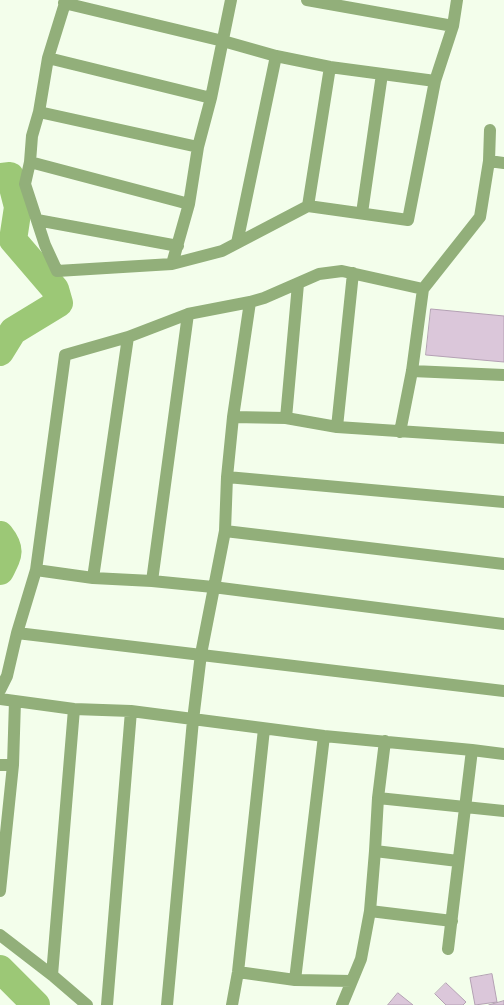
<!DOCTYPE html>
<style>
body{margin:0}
canvas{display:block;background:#f3feeb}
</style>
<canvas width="504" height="1005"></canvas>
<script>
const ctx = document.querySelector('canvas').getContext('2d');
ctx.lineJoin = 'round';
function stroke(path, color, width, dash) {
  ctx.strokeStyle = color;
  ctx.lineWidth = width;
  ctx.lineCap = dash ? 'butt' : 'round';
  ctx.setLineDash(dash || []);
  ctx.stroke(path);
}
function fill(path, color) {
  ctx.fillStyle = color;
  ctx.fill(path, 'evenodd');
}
const river = new Path2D(`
 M0,177L10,176L18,207L13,240L55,289L59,303L13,331L0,352
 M0,535C12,550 8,555 0,571
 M0,969L36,1005`);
const building = new Path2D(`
 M431,309L504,316V362L426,355Z
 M492,974L497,1002L475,1005L470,978Z
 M446,983L466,1002L463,1005H446L435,994Z
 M398,993L413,1005H388Z
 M504,1001V1005H489Z`);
const minor = new Path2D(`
 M66,0L48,58L39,112L32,136L30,162L25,184L45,245L57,271L172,264L222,251L308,206L408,220L435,81L453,26L457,0
 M307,0L453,26
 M64,3L223,41L276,56L330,67L435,81
 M48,58L211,98
 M39,112L198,147
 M489,161L490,130
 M30,162L189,204
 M308,206L330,67
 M362,213L382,74
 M37,220L178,246
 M237,243L276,56
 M172,264L189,204L198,147L211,98L231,0
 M412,371L504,375
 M233,417L286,418L337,427L504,438
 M286,418L298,284
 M337,427L353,273
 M400,432L412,371L423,289
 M227,477L504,502
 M225,531L504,564
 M36,570L93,578L152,581L213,587L504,624
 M93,578L128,337
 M152,581L188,314
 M17,633L504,691
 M0,690L7,676L17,633L36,570L65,355L128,337L188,314L250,302
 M0,699L74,709L131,711L324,736L472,750L504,754
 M0,765H13
 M378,798L504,811
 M375,851L458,861
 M0,891L13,765L15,701
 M370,911L452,921
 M0,935L52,975L87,1005
 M448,949L472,750
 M238,972L295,980L352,981
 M52,975L74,709
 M295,980L324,736
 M107,1005L131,711
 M167,1005L193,720L201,654L225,531L227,477L233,417L250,302L264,298L319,274L342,271L423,289L480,217L489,161L504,163
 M232,1005L238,972L264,729
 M342,1005L361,959L370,911L375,851L378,798L385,741`);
stroke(river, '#9cc876', 28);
fill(building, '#dbc7da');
stroke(building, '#b4a1b4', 1);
stroke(minor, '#92af7a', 12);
</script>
